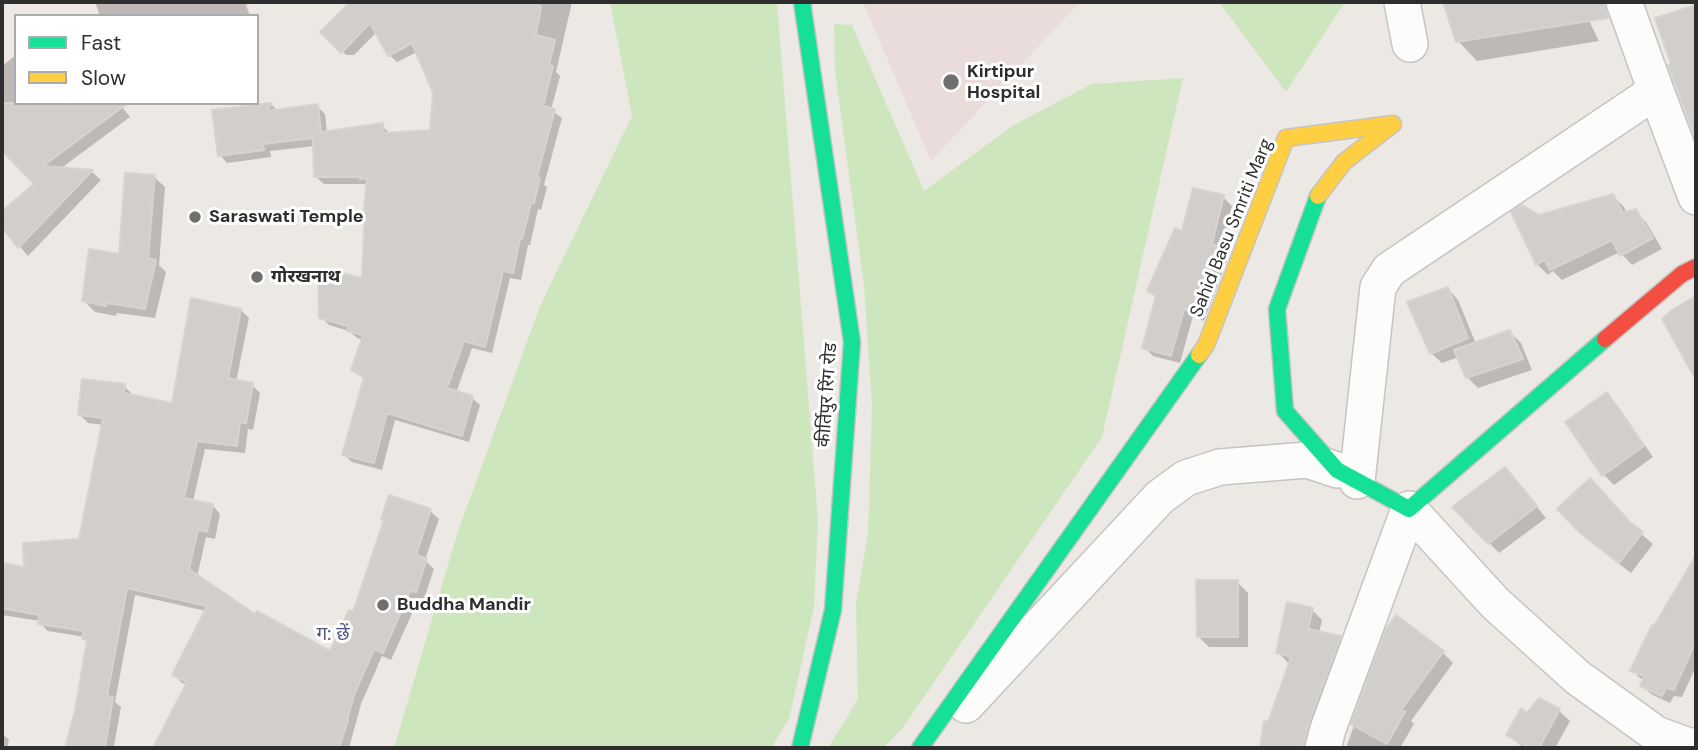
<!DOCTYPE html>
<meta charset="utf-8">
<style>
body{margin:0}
#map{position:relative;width:1698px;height:750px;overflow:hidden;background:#ece8e4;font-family:"DM Sans",sans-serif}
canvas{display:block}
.frame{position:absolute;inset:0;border:4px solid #2e2e2e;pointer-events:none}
.legend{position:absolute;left:14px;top:14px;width:245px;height:91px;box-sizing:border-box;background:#fff;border:2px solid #ababab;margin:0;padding:9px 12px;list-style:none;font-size:21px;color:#2e2e2e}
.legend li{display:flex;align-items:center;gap:14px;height:35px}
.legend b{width:35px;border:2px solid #ababab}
</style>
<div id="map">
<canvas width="1698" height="750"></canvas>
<div class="frame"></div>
<ul class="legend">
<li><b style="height:9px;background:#16e098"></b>Fast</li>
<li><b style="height:9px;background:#ffcf43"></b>Slow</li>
</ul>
</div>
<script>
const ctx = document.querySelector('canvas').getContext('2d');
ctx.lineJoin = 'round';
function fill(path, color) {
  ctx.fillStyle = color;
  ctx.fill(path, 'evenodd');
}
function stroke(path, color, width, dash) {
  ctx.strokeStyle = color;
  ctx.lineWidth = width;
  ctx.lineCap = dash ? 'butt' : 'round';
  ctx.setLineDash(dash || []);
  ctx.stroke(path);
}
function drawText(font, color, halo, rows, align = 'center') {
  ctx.font = font + ' "DM Sans","Noto Sans Devanagari",sans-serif';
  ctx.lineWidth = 6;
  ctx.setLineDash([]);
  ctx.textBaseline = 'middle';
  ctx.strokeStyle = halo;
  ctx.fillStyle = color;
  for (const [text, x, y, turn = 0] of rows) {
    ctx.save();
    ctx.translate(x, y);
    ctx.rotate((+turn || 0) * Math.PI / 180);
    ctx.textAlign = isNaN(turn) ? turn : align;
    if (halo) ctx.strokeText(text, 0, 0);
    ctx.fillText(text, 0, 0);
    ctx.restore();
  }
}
const medical = new Path2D(`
 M863,2H1080L931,161Z`);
const green = new Path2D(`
 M610,2H777L818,521L814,607L789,719L771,748H394L458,531L541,304L632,116Z
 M1219,2H1345L1286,92Z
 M834,24L852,25L924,191L1012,126L1092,84L1183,78L1102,437L902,729L883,748H828L858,699L856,604L868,533L872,407L864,286L835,71Z`);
const shadow = new Path2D(`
 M95,2H256L246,5L250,16H100Z
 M352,2H469L502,40L507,2H572L556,72L560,76L551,110L562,118L544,185L547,187L541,210L538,209L530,245H528L521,280L510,278L492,353L472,348L456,393L472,398L480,405L469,442L395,420L382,470L352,462L344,455L365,380L353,370L363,340L357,338L349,331L329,325L321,317L363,281L368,184H324L316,177L315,146L270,151L271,157L227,163L220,155L214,112L272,105L278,111L317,106L325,114L327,133L382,125L390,134L431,131L435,93L417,52L397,62L389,55L377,32L354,55H346L323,32Z
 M1444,2H1580L1599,41L1477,61L1458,41Z
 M1693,2H1696V104L1692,106L1695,7Z
 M16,55V103H119L130,117L60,169L92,172L101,180L28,256L2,226V213L37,184L2,149V66Z
 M154,177L165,187L159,265L166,272L155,318L117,313L116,316L95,312L84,301L120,256Z
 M1613,196L1624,207L1627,214L1635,211L1646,222L1662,249L1632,265L1620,252L1562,280L1553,271L1548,275L1537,264L1538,217Z
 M1223,197L1232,206L1221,251L1228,258L1204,321L1193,316L1180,363L1153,356L1144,347L1157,299L1149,291Z
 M1448,289L1458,300L1476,344L1510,332L1521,343L1532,370L1478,388L1467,377L1459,357L1442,363L1431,353Z
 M241,310L249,318L236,382L252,385L260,393L253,430L248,429L245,453L205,449L193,501L212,505L220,514L215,539L206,537L197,577L256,617L331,653L354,614L386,521L391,498L430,511L439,519L425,560L434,569L424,599L419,598L391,660L382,656L361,704L349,748H155L188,685L182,683L174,675L206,611L135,595L115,702L121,707L114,746L121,748H67L76,711L88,642L85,637L48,631L40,623V621L2,615V565L27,572L81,541L104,425L88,423L80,415L124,386L132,394V397L173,405Z
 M1607,395L1617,405L1653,457L1614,485L1603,474Z
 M1515,480L1546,518L1499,553L1455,507Z
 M1632,526L1653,544L1631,573L1593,544L1581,532Z
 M1696,558V666L1682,697L1674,696L1670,703L1651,694L1642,686L1644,680L1640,678L1632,670Z
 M1237,582L1248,593V647H1209L1198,636Z
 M1312,610L1322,620L1319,633L1340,638L1350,648L1315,748H1261L1265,723L1269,724L1291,663H1288L1278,652Z
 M1397,618L1443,653L1453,663L1411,721L1414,724L1400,748H1346L1388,630Z
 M1559,711L1570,721L1555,748H1524L1508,735L1527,715Z
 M2,733L9,740L7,748H2Z`);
const building = new Path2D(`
 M350,2H519L541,6L536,35L555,40L549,65L553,66L543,106L555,109L537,177L540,178L534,203H531L522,239L520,238L513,273L503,271L485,347L464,341L447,388L473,396L462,436L387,413L374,463L342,455L364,377L351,370L363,335L347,331L348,326L319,318L318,269L325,271L326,269L362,278L365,210L364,209L367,178L360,179V177H314L313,138L263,144L264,150L218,156L212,110L272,103L267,111L318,104L321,132L383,123L384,133L430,130L433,93L412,43L388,56L370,23L341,53L320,32Z
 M1443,2H1604L1608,18L1456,42Z
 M1696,5V133L1694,134L1668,65L1671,64L1655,18Z
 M2,103H128L43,166L93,170L18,248L2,228V211L34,184L2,151Z
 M125,173L155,175L148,258L156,260L145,309L107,303L106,306L82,301L89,249L119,254Z
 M1193,188L1224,195L1212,244L1220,248L1195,313L1184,309L1171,356L1142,348L1156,296L1147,291L1175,228L1182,231Z
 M1613,194L1623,213L1636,209L1653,238L1620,256L1612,240L1550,270L1545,260L1536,265L1511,212L1522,205L1539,215Z
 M1448,287L1468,338L1430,354L1407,302Z
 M1696,296V380L1662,319L1672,310Z
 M191,298L241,309L228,378L253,383L246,423L240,422L237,446L197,441L184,498L213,504L207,532L198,530L189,569L255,614L257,611L330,651L349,610L353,612L384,520L381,519L389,495L431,509L416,555L427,559L416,592L410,591L383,653L374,649L354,695L347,720H348L339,748H153L187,682L172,675L207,606L127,588L107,696L113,697L105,748H65L75,711L87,640L82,639L84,631L38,624L39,615L2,608V563L24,567L23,543L79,539L103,418L78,415L82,379L125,384L124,393L172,403Z
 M1510,330L1523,359L1466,378L1454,350Z
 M1607,392L1644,446L1602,476L1565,422Z
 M1505,467L1537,506L1488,544L1452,507Z
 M1590,478L1630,522L1643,532L1619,563L1580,533L1557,509Z
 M1696,555V641L1674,690L1666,688L1662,696L1640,686L1644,676L1630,671L1652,625L1654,626Z
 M1196,580H1238V637H1197Z
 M1287,602L1313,608L1308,629L1341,636L1309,722L1303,748H1260L1264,721L1268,722L1291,657L1276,653Z
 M1396,615L1444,651L1401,710L1405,712L1387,744L1351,724L1386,629Z
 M1539,698L1560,709L1539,748H1530L1506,735L1521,708L1527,713Z`);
const street = new Path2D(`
 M1402,2L1410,44
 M1624,2L1656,91L1696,197
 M1357,481L1378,287L1389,270L1656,91
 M966,705L1160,497L1186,478L1220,467L1307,460L1337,470
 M1323,748L1328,729L1409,509L1495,603L1577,677L1656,734L1689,746H1696`);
const fast = new Path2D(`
 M1318,196L1277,309L1285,411L1337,470L1409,509L1605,339
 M800,748L833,610L852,342L802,2
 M920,748L1199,355`);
const slow = new Path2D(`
 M1199,355L1206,345L1286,138L1393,124L1344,162L1318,196`);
const jam = new Path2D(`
 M1605,339L1682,274L1696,267`);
const markers = [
 [951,82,9,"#706f6e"],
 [195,217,7,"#706f6e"],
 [257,277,7,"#706f6e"],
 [383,605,7,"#706f6e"]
];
const poiNames = [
 ["Kirtipur",967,72],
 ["Hospital",967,93],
 ["Saraswati Temple",209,217],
 ["गोरखनाथ",271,277],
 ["Buddha Mandir",397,605]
];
const streetNames = [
 ["Sahid Basu Smriti Marg",1232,228,-68],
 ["कीर्तिपुर रिंग रोड",828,395,-86]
];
const neighbourhoodNames = [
 ["ग: छें",333,635]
];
fill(medical, '#e9dcdb');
fill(green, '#cee6be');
fill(shadow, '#0003');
fill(building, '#d1cecb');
stroke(building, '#d7d4d0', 2);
stroke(street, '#c5c4c5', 38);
stroke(fast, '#c5c4c5', 19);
stroke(slow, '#c5c4c5', 19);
stroke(jam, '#c5c4c5', 19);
stroke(street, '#fcfcfb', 35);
stroke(fast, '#16e098', 16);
stroke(slow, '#ffcf43', 16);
stroke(jam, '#f24e42', 16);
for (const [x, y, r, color] of markers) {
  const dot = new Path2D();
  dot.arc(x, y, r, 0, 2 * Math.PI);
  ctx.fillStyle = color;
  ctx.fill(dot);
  stroke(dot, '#fff', 2.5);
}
drawText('bold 18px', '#2e2e2e', '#fff', poiNames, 'left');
drawText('18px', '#2e2e2e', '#fff', streetNames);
drawText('19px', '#4d5680', '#fff', neighbourhoodNames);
</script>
